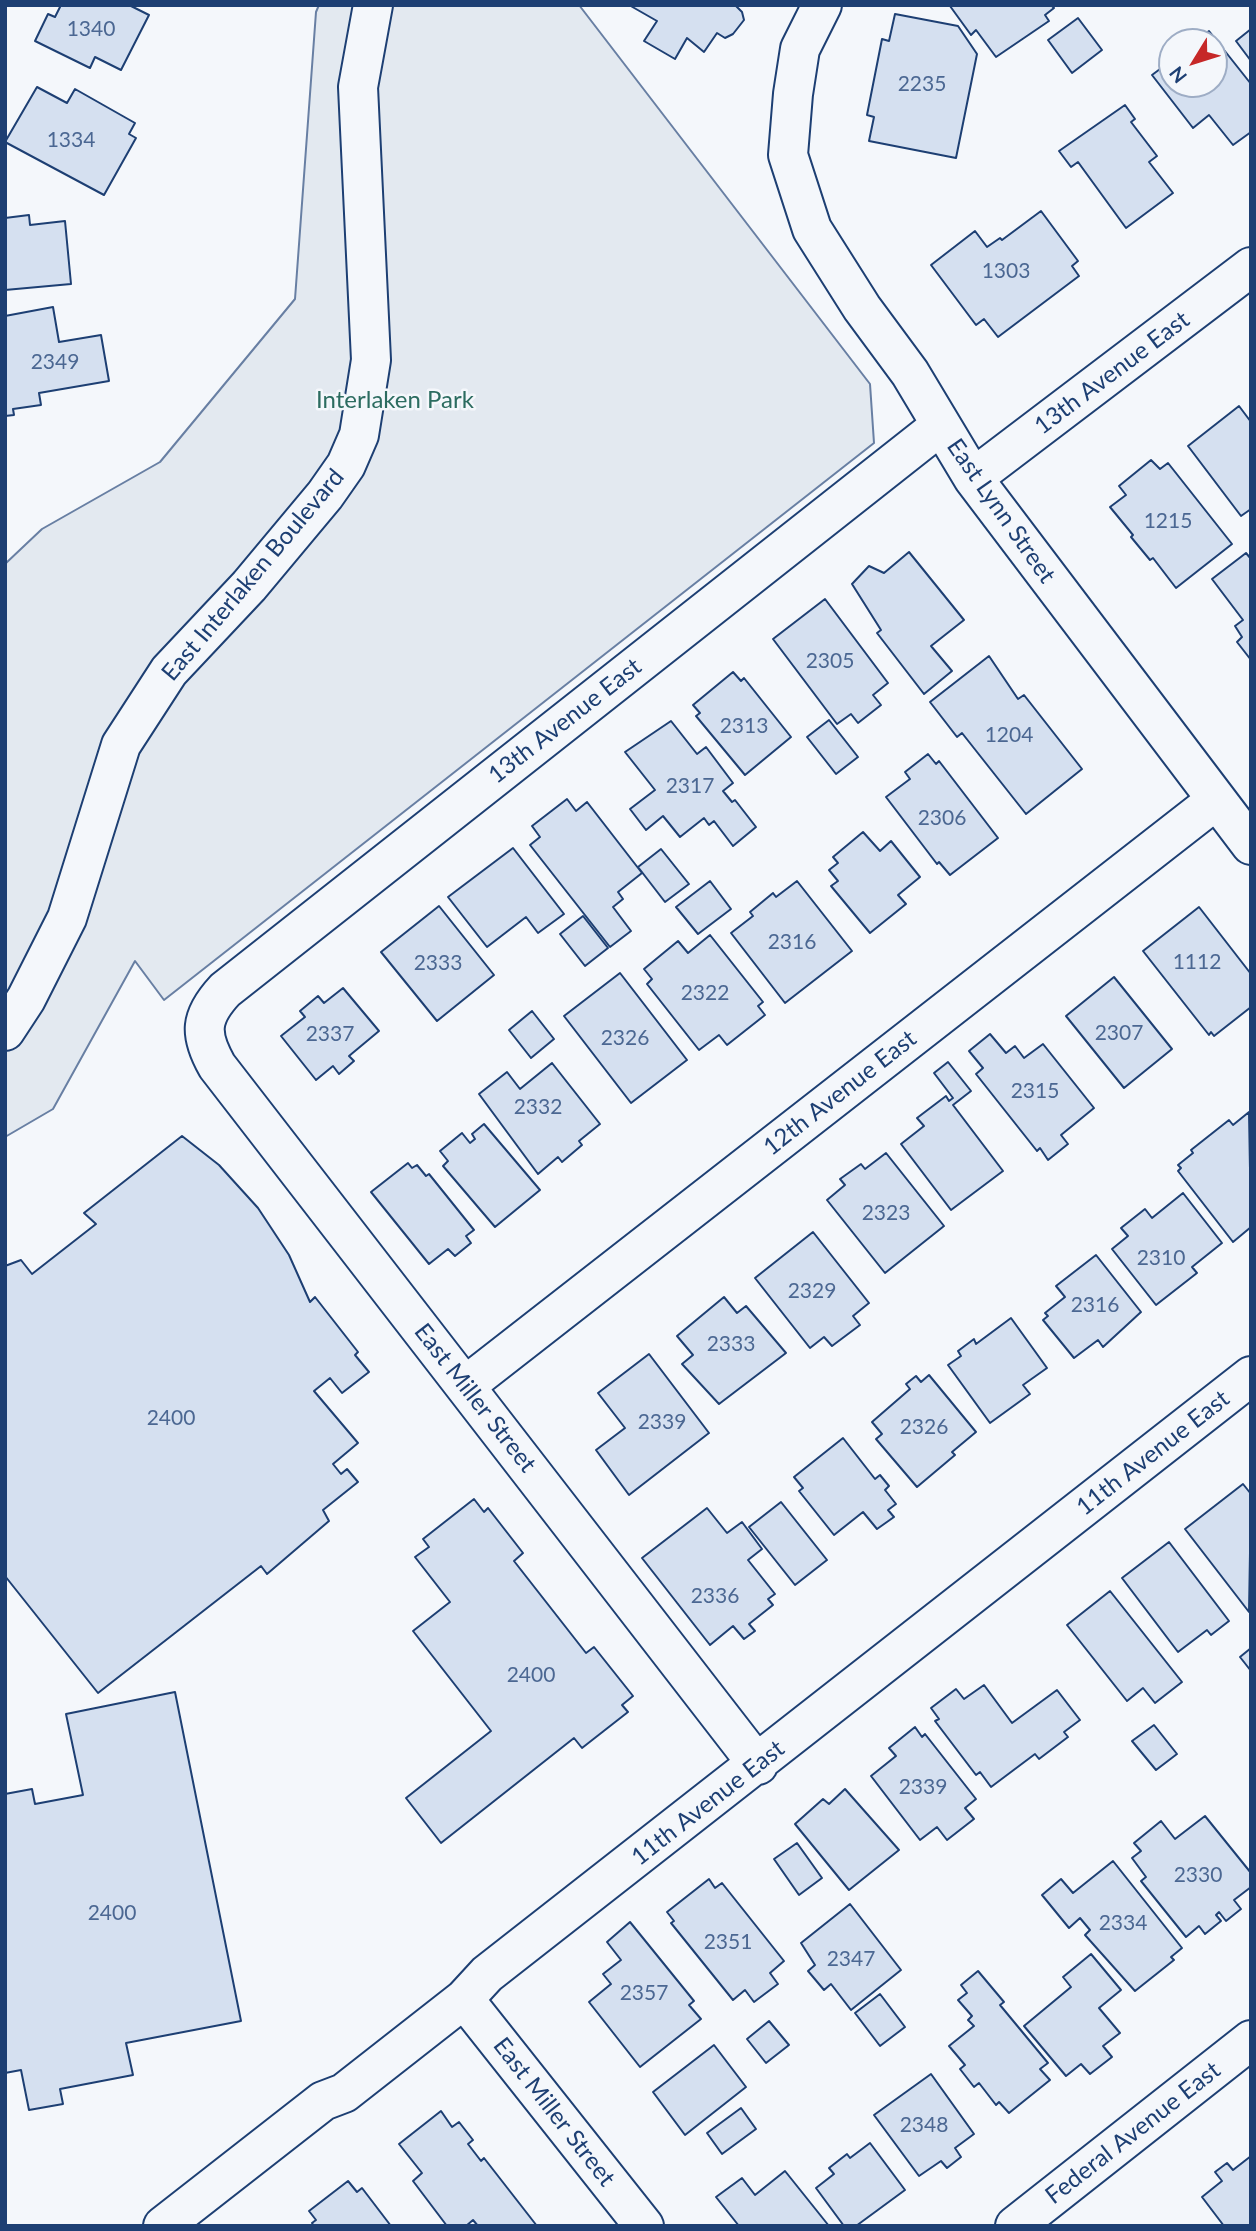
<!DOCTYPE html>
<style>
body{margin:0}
#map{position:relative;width:1256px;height:2231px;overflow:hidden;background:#f4f7fb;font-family:Lato,sans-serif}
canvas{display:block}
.frame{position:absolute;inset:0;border:7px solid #1d3f73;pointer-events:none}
.north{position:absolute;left:1158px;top:28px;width:70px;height:70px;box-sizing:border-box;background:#f4f7fb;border:2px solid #9eadc5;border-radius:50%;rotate:232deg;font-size:19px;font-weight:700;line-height:28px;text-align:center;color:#1d3f73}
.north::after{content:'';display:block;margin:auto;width:24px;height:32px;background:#c62828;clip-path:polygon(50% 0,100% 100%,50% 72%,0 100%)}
</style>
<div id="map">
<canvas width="1256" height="2231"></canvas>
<div class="frame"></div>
<div class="north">N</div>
</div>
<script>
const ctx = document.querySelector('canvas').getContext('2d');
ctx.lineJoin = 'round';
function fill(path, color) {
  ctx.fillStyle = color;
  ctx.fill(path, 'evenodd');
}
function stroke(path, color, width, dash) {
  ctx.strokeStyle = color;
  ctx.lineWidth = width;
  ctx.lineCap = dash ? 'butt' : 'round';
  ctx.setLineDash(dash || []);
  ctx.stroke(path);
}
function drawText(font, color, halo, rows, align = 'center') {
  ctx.font = font + ' Lato,sans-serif';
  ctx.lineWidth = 5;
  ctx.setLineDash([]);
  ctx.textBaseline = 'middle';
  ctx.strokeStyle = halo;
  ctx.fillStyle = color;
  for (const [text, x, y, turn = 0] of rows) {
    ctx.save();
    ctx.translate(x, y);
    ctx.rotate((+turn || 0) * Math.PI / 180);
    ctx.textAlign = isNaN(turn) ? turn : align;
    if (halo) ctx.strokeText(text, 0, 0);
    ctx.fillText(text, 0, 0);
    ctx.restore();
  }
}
const green = new Path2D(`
 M319,5H579L870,384L874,443L164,1000L135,961L53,1109L5,1137V564L42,529L160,462L295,299L316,12Z`);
const building = new Path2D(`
 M61,5H129L149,15L121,70L95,57L90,68L35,41L48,14L55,17Z
 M629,5H735L742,12L744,20L733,34L725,38L717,33L704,52L687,38L675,59L644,41L657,21Z
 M1051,5L1054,8L1045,15L1049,21L996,57L976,30L971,35L950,6Z
 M895,14L958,26L977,54L956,158L869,141L874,117L867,115L882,39L889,41Z
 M1078,18L1102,50L1072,73L1048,40Z
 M1251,29V61L1236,41Z
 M1209,31L1251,84V132L1233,145L1209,115L1193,128L1152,75L1172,60V84H1214V42H1195Z
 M37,87L67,103L75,89L135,123L129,134L136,138L104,195L5,142Z
 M1125,105L1135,119L1131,122L1157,156L1149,162L1173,193L1126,228L1078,162L1071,167L1059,151Z
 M1041,211L1078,261L1072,266L1079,276L998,337L984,319L976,325L931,265L975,231L987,247L1000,238L1002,240Z
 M29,215L30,225L65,221L71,284L5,290V218Z
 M53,307L59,342L101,335L109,381L39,393L41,405L13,409L14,415L5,416V316Z
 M1239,406L1251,422V509L1241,516L1188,446Z
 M1151,460L1160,469L1168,463L1232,544L1176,588L1153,558L1150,560L1131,537L1133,535L1110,507L1126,495L1119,486Z
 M909,552L964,620L931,646L952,671L924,694L877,633L881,630L852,584L869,566L884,573Z
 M1246,553L1251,559V660L1237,642L1242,637L1235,626L1243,620L1212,579Z
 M825,599L888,683L873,695L881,705L858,723L851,714L837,724L773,639Z
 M989,656L1018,699L1024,695L1082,769L1026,814L962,733L957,737L930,702Z
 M733,672L741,681L744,678L791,737L745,775L696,716L700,713L693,705Z
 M829,720L858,757L836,774L807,737Z
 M671,721L697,754L706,747L733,783L723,791L732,802L735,800L756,827L733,846L714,821L709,825L704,818L680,837L663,816L646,830L630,809L655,790L625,752Z
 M928,754L936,764L939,761L998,838L950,875L939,862L937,864L886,797L910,779L905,772Z
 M567,799L576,811L587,802L642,873L618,892L623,899L613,907L631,931L610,947L530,845L540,837L532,826Z
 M863,832L880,851L891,841L920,877L898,895L906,904L870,933L831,886L838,881L829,870L838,863L833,857Z
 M513,848L564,914L538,933L526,917L487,947L448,897Z
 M661,849L689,884L665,902L638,867Z
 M710,881L731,909L698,934L676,907Z
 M797,881L852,951L785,1003L731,933L753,916L750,912L773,893L776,897Z
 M439,906L494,975L437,1021L381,952Z
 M1199,907L1251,974V1007L1214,1036L1211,1032L1209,1035L1143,951Z
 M583,916L608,948L585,966L560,934Z
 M710,935L763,1002L758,1006L765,1015L727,1045L719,1035L699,1050L647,984L652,979L644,969L678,941L688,953Z
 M620,973L687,1060L631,1103L564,1016Z
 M1114,977L1172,1049L1124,1088L1066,1016Z
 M343,988L379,1031L349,1056L354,1061L339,1074L333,1066L316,1080L281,1036L305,1017L300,1011L318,996L324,1003Z
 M532,1011L554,1039L531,1058L509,1030Z
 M990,1034L1006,1053L1015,1046L1024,1058L1043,1044L1094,1108L1061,1135L1068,1144L1048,1160L1040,1148L1037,1151L976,1074L983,1068L969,1051Z
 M948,1062L971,1091L953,1105L1003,1171L951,1210L901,1144L924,1126L917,1118L946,1096L949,1101L953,1098L934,1073Z
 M552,1063L600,1124L579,1141L582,1145L562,1162L558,1157L538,1174L479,1094L507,1072L520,1089Z
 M1249,1112L1251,1227L1233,1242L1178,1171L1181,1168L1178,1165L1193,1153L1191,1150L1229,1120L1233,1125Z
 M484,1124L540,1190L495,1227L443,1166L448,1161L440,1151L462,1133L470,1143L475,1139L472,1134Z
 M182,1136L219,1165L258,1208L289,1255L310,1302L315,1297L358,1352L355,1355L369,1372L342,1393L330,1378L314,1391L358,1443L333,1464L341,1474L347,1469L358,1482L323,1510L329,1521L267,1574L261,1566L98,1693L5,1576V1266L21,1260L32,1274L96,1224L84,1213Z
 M886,1153L944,1226L885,1273L827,1200L845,1185L840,1179L861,1164L865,1169Z
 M408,1163L412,1168L417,1165L426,1176L429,1174L474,1230L466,1236L471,1243L455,1256L448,1249L429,1264L371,1192Z
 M1183,1193L1222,1243L1192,1267L1197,1273L1156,1305L1112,1249L1128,1236L1121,1228L1145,1209L1152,1218Z
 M813,1232L869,1303L853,1316L860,1325L832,1346L824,1337L810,1348L755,1278Z
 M1096,1255L1141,1312L1103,1347L1098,1340L1074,1358L1043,1320L1048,1316L1045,1313L1065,1297L1056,1286Z
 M724,1297L737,1313L746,1306L786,1353L719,1404L682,1364L693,1355L677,1336Z
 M1011,1318L1047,1368L1023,1385L1030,1394L990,1423L948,1365L961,1356L958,1351L974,1339L976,1344Z
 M649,1354L709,1433L629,1495L596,1450L625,1428L598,1393Z
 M929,1375L976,1432L952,1452L955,1455L917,1487L876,1439L882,1434L872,1422L910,1389L906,1384L916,1376L921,1382Z
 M843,1438L875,1479L880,1475L889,1486L885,1490L896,1504L888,1510L894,1517L877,1529L863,1512L834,1535L799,1491L803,1488L794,1477Z
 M1243,1484L1251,1494L1249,1612L1185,1529Z
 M474,1499L484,1512L488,1508L523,1553L514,1561L586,1653L594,1647L633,1696L622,1705L628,1712L582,1748L574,1738L441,1843L406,1798L491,1731L413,1631L450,1602L415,1557L429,1547L423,1539Z
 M781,1502L827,1560L795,1585L749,1527Z
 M707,1508L727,1533L742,1522L762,1549L748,1560L775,1594L768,1599L773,1605L749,1624L755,1631L744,1639L733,1626L710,1645L642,1558Z
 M1169,1542L1229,1621L1211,1635L1207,1630L1178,1652L1122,1578Z
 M1110,1591L1182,1682L1155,1703L1143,1688L1127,1701L1067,1625Z
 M1251,1648V1671L1240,1657Z
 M984,1685L1012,1723L1057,1690L1080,1720L1064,1732L1068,1737L1039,1759L1035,1754L991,1787L980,1772L976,1775L935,1721L939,1719L931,1708L956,1689L964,1699Z
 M175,1692L241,2021L126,2043L133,2075L60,2089L63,2104L29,2110L21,2070L5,2073V1794L32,1789L35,1804L83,1795L66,1714Z
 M1154,1725L1177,1754L1156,1770L1132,1741Z
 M915,1727L922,1737L925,1734L976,1799L965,1808L974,1819L947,1840L937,1827L920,1840L871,1776L896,1756L889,1748Z
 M845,1789L899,1850L849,1890L795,1824L823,1799L829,1804Z
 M1205,1816L1251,1873V1887L1234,1900L1241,1909L1226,1921L1219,1912L1216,1915L1221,1921L1205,1934L1199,1926L1186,1937L1141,1881L1146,1877L1132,1858L1141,1851L1134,1843L1161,1821L1175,1839Z
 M797,1843L822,1878L799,1895L774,1859Z
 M1113,1861L1182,1948L1171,1957L1174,1960L1135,1991L1085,1935L1090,1930L1080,1918L1069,1928L1042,1895L1061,1879L1073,1893Z
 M709,1879L715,1888L722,1883L784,1961L770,1973L778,1984L754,2002L745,1990L733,2000L671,1923L674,1921L667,1912Z
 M850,1904L901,1970L851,2010L831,1984L824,1990L808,1971L815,1965L801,1943Z
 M630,1922L694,2001L689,2005L701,2019L640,2067L589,2002L611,1984L603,1974L621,1960L607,1942Z
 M1091,1954L1121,1990L1099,2008L1120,2033L1103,2046L1112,2057L1090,2074L1081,2064L1066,2076L1024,2026L1071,1987L1063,1977Z
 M978,1971L1004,2002L1000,2005L1048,2063L1040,2069L1050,2080L1009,2113L999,2102L996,2105L979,2083L974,2087L960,2069L965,2065L949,2046L974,2026L968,2020L972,2016L958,2000L967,1993L961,1985Z
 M880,1994L905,2027L880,2046L855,2013Z
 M769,2021L789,2045L766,2063L747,2039Z
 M714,2045L746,2087L685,2135L653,2092Z
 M931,2074L974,2134L955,2148L961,2157L947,2168L941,2161L919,2176L874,2115Z
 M741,2108L756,2129L722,2154L707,2133Z
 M441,2111L452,2127L459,2122L473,2140L468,2144L481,2161L484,2158L537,2226H478L473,2220L466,2226H447L413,2181L422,2173L399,2144Z
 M870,2143L905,2190L856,2226H844L816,2188L834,2174L829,2168L847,2154L850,2158Z
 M1251,2156V2226H1224L1202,2197L1222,2181L1215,2172L1227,2163L1233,2170Z
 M785,2171L829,2226H739L716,2197L742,2178L755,2195Z
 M348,2181L357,2192L362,2188L391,2226H314L312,2223L316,2220L309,2211Z`);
const minor = new Path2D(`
 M822,5L800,49L793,94L788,155L812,229L862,308L910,373L973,478L1251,845
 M973,478L1251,267
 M5,1031L26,999L67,918L121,745L169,671L249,586L325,495L346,465L359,435L371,360L358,87L373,5
 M465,1386L1215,801
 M758,1765L217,1066C199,1034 200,1017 225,990L940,426
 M464,1999L644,2226
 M163,2226L323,2101L344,2093L464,1999L487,1974L1251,1376
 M1015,2226L1251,2040`);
const numberNames = [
 ["1340",91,29],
 ["2235",922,84],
 ["1334",71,140],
 ["1303",1006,271],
 ["2349",55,362],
 ["1215",1168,521],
 ["2305",830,661],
 ["2313",744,726],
 ["1204",1009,735],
 ["2317",690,786],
 ["2306",942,818],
 ["2316",792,942],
 ["1112",1197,962],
 ["2333",438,963],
 ["2322",705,993],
 ["2307",1119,1033],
 ["2337",330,1034],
 ["2326",625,1038],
 ["2315",1035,1091],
 ["2332",538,1107],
 ["2323",886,1213],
 ["2310",1161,1258],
 ["2329",812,1291],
 ["2316",1095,1305],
 ["2333",731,1344],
 ["2400",171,1418],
 ["2339",662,1422],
 ["2326",924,1427],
 ["2336",715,1596],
 ["2400",531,1675],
 ["2339",923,1787],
 ["2330",1198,1875],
 ["2400",112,1913],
 ["2334",1123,1923],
 ["2351",728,1942],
 ["2347",851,1959],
 ["2357",644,1993],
 ["2348",924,2125]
];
const streetNames = [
 ["13th Avenue East",1112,373,-37],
 ["East Lynn Street",1001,511,55],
 ["East Interlaken Boulevard",253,575,-50],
 ["13th Avenue East",565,721,-38],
 ["12th Avenue East",840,1093,-38],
 ["East Miller Street",475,1398,52],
 ["11th Avenue East",1153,1453,-38],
 ["11th Avenue East",708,1803,-38],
 ["East Miller Street",554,2112,52],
 ["Federal Avenue East",1133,2133,-38]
];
const parkNames = [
 ["Interlaken Park",395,400]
];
fill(green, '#e3e9f0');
stroke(green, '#687fa3', 2);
fill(building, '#d5e0f0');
stroke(building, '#1d3f73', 2);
stroke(minor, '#1d3f73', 42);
stroke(minor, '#f4f7fb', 38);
drawText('21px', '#4b6792', null, numberNames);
drawText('24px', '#1d3f73', '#f4f7fb', streetNames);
drawText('24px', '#2c6c60', '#f4f7fb', parkNames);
</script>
